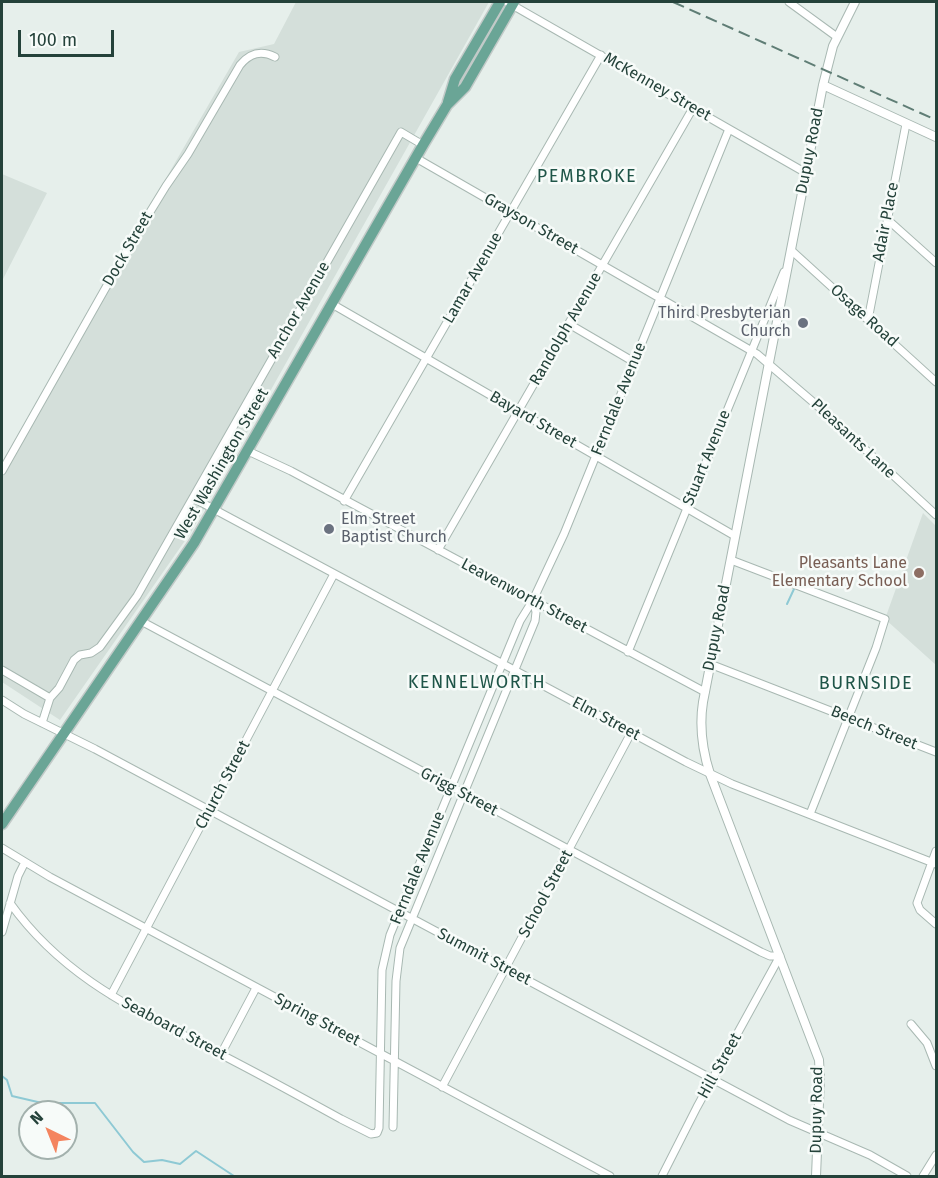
<!DOCTYPE html>
<style>
body{margin:0}
#map{position:relative;width:938px;height:1178px;overflow:hidden;background:#e6efeb;font-family:"Fira Sans",sans-serif}
canvas{display:block}
.frame{position:absolute;inset:0;border:3px solid #24423a;pointer-events:none}
.north{position:absolute;left:18px;top:1100px;width:60px;height:60px;box-sizing:border-box;background:#f7fbf9;border:2px solid #a3b1ad;border-radius:50%;rotate:317deg;font-size:16px;font-weight:700;line-height:24px;text-align:center;color:#24423a}
.north::after{content:'';display:block;margin:auto;width:21px;height:27px;background:#f4845f;clip-path:polygon(50% 0,100% 100%,50% 72%,0 100%)}
.scale{position:absolute;left:18px;top:30px;width:96px;height:27px;box-sizing:border-box;border:3px solid #24423a;border-top:0;padding-left:8px;font-size:18px;line-height:21px;white-space:nowrap;color:#24423a;-webkit-text-stroke:4px #f7fbf9;paint-order:stroke}
</style>
<div id="map">
<canvas width="938" height="1178"></canvas>
<div class="frame"></div>
<div class="north">N</div>
<div class="scale">100 m</div>
</div>
<script>
const ctx = document.querySelector('canvas').getContext('2d');
ctx.lineJoin = 'round';
function fill(path, color) {
  ctx.fillStyle = color;
  ctx.fill(path, 'evenodd');
}
function stroke(path, color, width, dash) {
  ctx.strokeStyle = color;
  ctx.lineWidth = width;
  ctx.lineCap = dash ? 'butt' : 'round';
  ctx.setLineDash(dash || []);
  ctx.stroke(path);
}
function drawText(font, color, halo, rows, align = 'center') {
  ctx.font = font + ' "Fira Sans",sans-serif';
  ctx.lineWidth = 5;
  ctx.setLineDash([]);
  ctx.textBaseline = 'middle';
  ctx.strokeStyle = halo;
  ctx.fillStyle = color;
  for (const [text, x, y, turn = 0] of rows) {
    ctx.save();
    ctx.translate(x, y);
    ctx.rotate((+turn || 0) * Math.PI / 180);
    ctx.textAlign = isNaN(turn) ? turn : align;
    if (halo) ctx.strokeText(text, 0, 0);
    ctx.fillText(text, 0, 0);
    ctx.restore();
  }
}
const built = new Path2D(`
 M296,2H489L191,532L60,720L2,682V462L239,52L274,44Z
 M2,174L47,193L2,281Z
 M923,513L936,526V665L885,619Z`);
const stream = new Path2D(`
 M799,580L801,576
 M787,604L794,589
 M2,1076L7,1080L12,1096L42,1103H95L133,1152L144,1162L162,1160L180,1164L196,1151L234,1176`);
const minor = new Path2D(`
 M507,2L806,173
 M789,2L837,37
 M416,158L757,354L827,414L936,515
 M887,219L936,263
 M791,250L936,382
 M332,304L735,536
 M868,320L906,124
 M569,324L634,362
 M248,451L291,471L705,692
 M2,471L131,243L166,186L188,154L240,65C250,53 261,50 275,57
 M193,498L686,762L732,784L936,864
 M344,501L601,55
 M438,550L693,108
 M731,560L885,619L876,648L810,814
 M141,621L761,952L770,956H780L697,1107L662,1176
 M628,652L784,272
 M710,664L936,752
 M2,670L50,698
 M2,700L24,714L95,749L789,1120L870,1155L907,1176
 M42,723L50,698L59,688L74,660L80,655L91,653L100,647L137,596L401,132L423,145
 M2,848L50,877L610,1176
 M936,851L917,903L920,910L936,924
 M10,903C65,980 139,1011 220,1054C261,1075 301,1097 341,1119L371,1134L377,1133L379,1128L382,970L390,935L520,621L533,600L564,534L729,129
 M2,932L18,876L25,862
 M111,995L334,574
 M911,1024L927,1043L936,1066
 M221,1054L256,988
 M442,1087L631,733
 M393,1127L396,981L400,948L535,621L536,612L533,600
 M923,1176L936,1155`);
const tertiary = new Path2D(`
 M823,85L936,137
 M816,1176L820,1078L819,1060L710,774C702,749 699,727 703,702L823,85L833,46L855,2`);
const primary = new Path2D(`
 M448,102L455,79L500,2
 M2,824L194,543L423,145L447,105L465,87L514,2`);
const rail = new Path2D(`
 M673,2L936,120`);
const markers = [
 [803,323,6,"#6b7280"],
 [329,529,6,"#6b7280"],
 [919,573,6,"#8d6e63"]
];
const streetNames = [
 ["McKenney Street",657,87,30],
 ["Dupuy Road",810,151,-79],
 ["Adair Place",886,222,-79],
 ["Grayson Street",531,224,30],
 ["Dock Street",128,249,-60],
 ["Lamar Avenue",473,278,-60],
 ["Anchor Avenue",299,310,-60],
 ["Osage Road",864,316,42],
 ["Randolph Avenue",566,329,-60],
 ["Ferndale Avenue",619,399,-68],
 ["Bayard Street",533,420,30],
 ["Pleasants Lane",853,439,43],
 ["Stuart Avenue",707,458,-68],
 ["West Washington Street",222,464,-60],
 ["Leavenworth Street",524,596,28],
 ["Dupuy Road",717,628,-79],
 ["Elm Street",606,719,28],
 ["Beech Street",874,728,22],
 ["Church Street",223,785,-62],
 ["Grigg Street",459,792,28],
 ["Ferndale Avenue",418,868,-68],
 ["School Street",546,894,-62],
 ["Summit Street",484,957,28],
 ["Spring Street",317,1020,28],
 ["Seaboard Street",174,1029,28],
 ["Hill Street",720,1066,-61],
 ["Dupuy Road",817,1110,-89]
];
const worshipNames = [
 ["Third Presbyterian",791,314],
 ["Church",791,332],
 ["Elm Street",341,520,"left"],
 ["Baptist Church",341,538,"left"]
];
const educationNames = [
 ["Pleasants Lane",907,564],
 ["Elementary School",907,582]
];
const neighbourhoodNames = [
 ["PEMBROKE",587,177],
 ["KENNELWORTH",477,683],
 ["BURNSIDE",866,684]
];
fill(built, '#d4dfda');
stroke(stream, '#8ec9d4', 2);
stroke(minor, '#a8b8b2', 9);
stroke(tertiary, '#a8b8b2', 10);
stroke(primary, '#c2cac8', 13);
stroke(minor, '#fff', 7);
stroke(tertiary, '#fff', 8);
stroke(primary, '#6aa596', 10);
stroke(rail, '#5f7d75', 2, [12, 6]);
for (const [x, y, r, color] of markers) {
  const dot = new Path2D();
  dot.arc(x, y, r, 0, 2 * Math.PI);
  ctx.fillStyle = color;
  ctx.fill(dot);
  stroke(dot, '#f7fbf9', 2);
}
drawText('16px', '#24423a', '#f7fbf9', streetNames);
drawText('16px', '#5b616d', '#f7fbf9', worshipNames, 'right');
drawText('16px', '#785e54', '#f7fbf9', educationNames, 'right');
ctx.letterSpacing = '1.5px';
drawText('18px', '#1f5548', '#f7fbf9', neighbourhoodNames);
ctx.letterSpacing = '0px';
</script>
